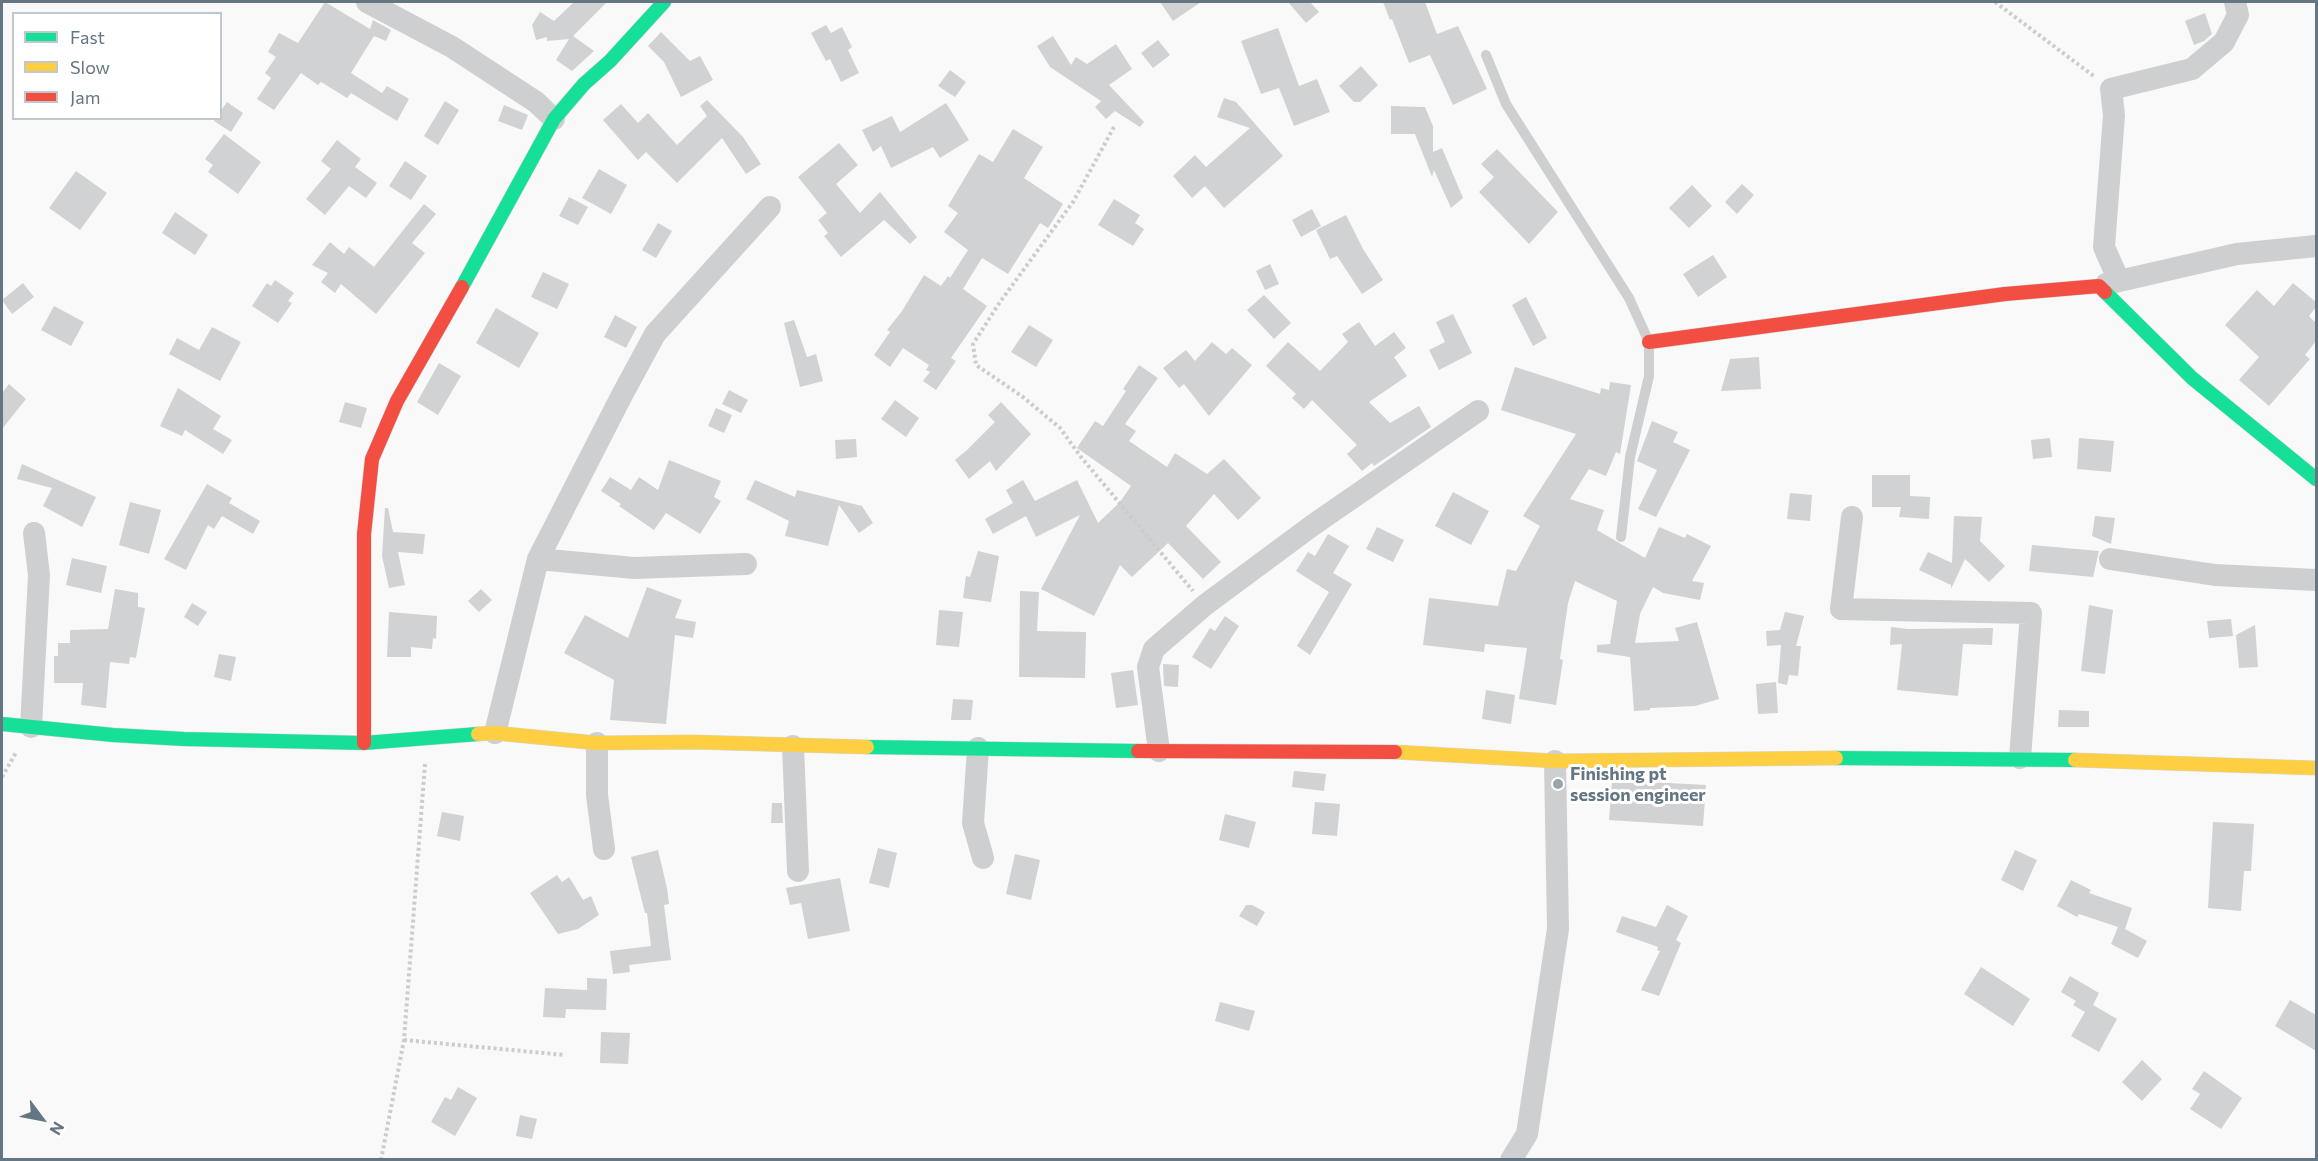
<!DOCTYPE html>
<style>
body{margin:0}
#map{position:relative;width:2318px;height:1161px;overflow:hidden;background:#f9f9f9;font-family:Commissioner,sans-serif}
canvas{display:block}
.frame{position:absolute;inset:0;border:3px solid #657683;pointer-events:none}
.legend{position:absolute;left:12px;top:12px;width:210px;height:108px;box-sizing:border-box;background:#fff;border:2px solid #c1c8cd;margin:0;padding:8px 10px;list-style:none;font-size:18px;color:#657683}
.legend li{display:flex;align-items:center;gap:12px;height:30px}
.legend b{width:30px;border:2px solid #c1c8cd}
.north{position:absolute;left:12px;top:1089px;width:60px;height:60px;-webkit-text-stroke:4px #fff;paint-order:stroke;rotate:122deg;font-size:16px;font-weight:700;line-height:24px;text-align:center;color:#657683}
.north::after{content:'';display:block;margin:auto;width:21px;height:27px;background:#657683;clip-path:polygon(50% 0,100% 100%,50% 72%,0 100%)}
</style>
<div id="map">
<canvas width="2318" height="1161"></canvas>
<div class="frame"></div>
<ul class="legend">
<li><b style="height:8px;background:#16e098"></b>Fast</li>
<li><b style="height:8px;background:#ffcf43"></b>Slow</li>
<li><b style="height:8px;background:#f24e42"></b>Jam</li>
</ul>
<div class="north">N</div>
</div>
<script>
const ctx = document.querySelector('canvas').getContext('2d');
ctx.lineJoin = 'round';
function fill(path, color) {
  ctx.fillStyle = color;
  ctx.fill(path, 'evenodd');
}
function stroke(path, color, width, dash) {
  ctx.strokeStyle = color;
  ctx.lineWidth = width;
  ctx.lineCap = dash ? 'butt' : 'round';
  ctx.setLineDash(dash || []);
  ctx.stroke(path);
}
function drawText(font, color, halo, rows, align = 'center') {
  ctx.font = font + ' Commissioner,sans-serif';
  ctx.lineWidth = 6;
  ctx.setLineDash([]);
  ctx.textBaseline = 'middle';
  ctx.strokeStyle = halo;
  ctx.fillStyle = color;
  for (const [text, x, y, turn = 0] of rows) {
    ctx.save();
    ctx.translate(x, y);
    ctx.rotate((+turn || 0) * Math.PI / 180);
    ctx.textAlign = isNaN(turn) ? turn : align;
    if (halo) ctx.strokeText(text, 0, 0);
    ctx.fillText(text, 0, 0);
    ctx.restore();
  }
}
const building = new Path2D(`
 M325,2L370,29L373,20L391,30L386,41L374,36L351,73L382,93L387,86L409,99L397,121L351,93L347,98L321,82L318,85L301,73L274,110L257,99L271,78L265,73L276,57L268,52L279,33L298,43Z
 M574,2H607L573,36L594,51L572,71L556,60L569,39L547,41V37L536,40L532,25L540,12L554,21Z
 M1160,2H1201L1173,21Z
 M1288,2H1310L1319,12L1306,23Z
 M1383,2H1425L1437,34L1458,26L1487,89L1453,105L1430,55L1409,63L1392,19L1390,20Z
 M2205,13L2212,34L2204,41L2194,45L2185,21Z
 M826,25L831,33L842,27L852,47L848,50L859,73L841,82L830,59L826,61L811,33Z
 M1278,28L1299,86L1317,79L1330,112L1294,126L1279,88L1261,94L1241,41Z
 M661,32L690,61L700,56L713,80L681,97L664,62L648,46Z
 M1053,36L1071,65L1076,57L1087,64L1116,44L1132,69L1109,85L1144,122L1140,127L1115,111L1106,119L1095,107L1101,101L1050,67L1037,46Z
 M1158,40L1170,55L1153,68L1141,53Z
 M1361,66L1378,85L1360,102H1354L1339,86Z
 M950,70L966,82L955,97L938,86Z
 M1224,98L1236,102L1283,156L1224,208L1205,186L1192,198L1173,176L1195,155L1206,167L1250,128L1217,117Z
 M707,100L743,137L761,164L746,174L722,138L677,183L646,152L638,160L603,120L621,104L638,123L648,113L677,145L707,116L700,106Z
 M445,101L459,110L438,145L424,136Z
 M227,102L243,113L231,132L214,121L216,118H220V112Z
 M946,103L969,140L940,158L933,147L891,168L881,146L873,152L862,130L892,116L900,132Z
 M504,105L528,115L522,130L498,121Z
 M1391,106L1425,107L1433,126V152L1442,148L1463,198L1451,208L1434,170L1432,177L1415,134H1391Z
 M1013,129L1043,147L1024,178L1063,204L1048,228L1040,223L1008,274L982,258L963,289L987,306L951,358L956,361L936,390L923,381L930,372L926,370L929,365L903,348L890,367L874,355L890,332L887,330L902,311L924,275L941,286L948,276L950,278L968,250L944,232L958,213L948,206L979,154L993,162Z
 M224,134L261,162L238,194L208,172L213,165L205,159Z
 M337,140L361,159L355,167L377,183L366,198L349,186L325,215L306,199L331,169L321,161Z
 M839,143L858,165L836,184L860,213L880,192L917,237L910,244L884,220L841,257L824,236L828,233L818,220L827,213L798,177Z
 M1497,149L1558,212L1529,244L1479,192L1494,177L1481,164Z
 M405,161L427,176L411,200L389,186Z
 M599,169L627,185L611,214L582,198Z
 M76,171L107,193L80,230L49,208Z
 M1742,184L1754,195L1737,214L1725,202Z
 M1692,185L1712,206L1689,228L1669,208Z
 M569,197L588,207L578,225L559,216Z
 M1114,199L1140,215L1135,223L1144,229L1133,246L1098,225Z
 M424,204L436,214L412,243L425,253L376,314L341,284L335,293L321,282L328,273L312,265L330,242L344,254L349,247L374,267Z
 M1312,209L1321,226L1301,237L1292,220Z
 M175,212L208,235L195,255L162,233Z
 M1346,215L1363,249L1383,280L1362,294L1337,256L1330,259L1316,230Z
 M658,223L672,231L656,258L642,250Z
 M1713,255L1727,277L1698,297L1683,274Z
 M1270,264L1279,284L1265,290L1256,271Z
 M543,272L569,284L557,309L531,297Z
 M275,280L294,293L288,301L292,303L278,323L252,306L267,283L271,286Z
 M23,283L34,297L12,314L2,300Z
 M2293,283L2316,302V307L2309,316L2316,323V341L2305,355L2310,359L2269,406L2239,380L2259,357L2225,325L2257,290L2274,306Z
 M1264,295L1291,323L1274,339L1247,310Z
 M1526,297L1547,338L1533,346L1512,305Z
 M54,306L84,322L71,346L41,330Z
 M496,308L539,333L519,368L476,343Z
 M1453,314L1472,353L1439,370L1429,350L1445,342L1436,322Z
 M615,315L637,327L626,348L604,337Z
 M794,320L807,357L816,354L823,381L800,387L784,323Z
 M1359,322L1375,346L1394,332L1406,348L1394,357L1407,376L1369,402L1390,423L1419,406L1431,427L1374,466L1372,463L1362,471L1347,454L1357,445L1312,400L1304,409L1292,398L1296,394L1266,366L1288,342L1320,371L1348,342L1342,334Z
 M1029,325L1053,340L1036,367L1011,352Z
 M212,327L241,342L220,381L169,354L177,338L199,350Z
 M1212,342L1226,354L1232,348L1252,365L1209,416L1184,384L1179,388L1163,368L1186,350L1195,361Z
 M1759,357L1761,389L1721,391L1730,359Z
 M439,363L461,376L438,415L417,402Z
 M1139,365L1158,378L1125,424L1136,431L1129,441L1167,467L1175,453L1207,474L1224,459L1261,498L1238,520L1214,494L1186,526L1221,562L1203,579L1168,543L1132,577L1120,565L1094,616L1041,589L1080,515L1036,537L1026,516L993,534L985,519L1013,503L1006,490L1023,480L1035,501L1077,480L1098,523L1120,502L1131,486L1077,448L1095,421L1103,426L1126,391L1123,389Z
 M1515,367L1600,394L1601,388L1609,390L1610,382L1631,385L1620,454L1616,452L1606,476L1589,469L1570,499L1604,510L1597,530L1645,558L1659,527L1685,538L1687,534L1711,546L1692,581L1704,583L1700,600L1663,593L1653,587L1640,614L1635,643L1679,641L1675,628L1697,622L1719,699L1695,706L1650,708V710L1634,711L1630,657L1597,652V645L1610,644L1617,601L1575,581L1568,603L1560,659L1563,660L1556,705L1519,699L1527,648L1485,644L1484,652L1423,645L1429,598L1498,606L1507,569L1516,571L1540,526L1523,516L1576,434L1501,410Z
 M9,384L26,399L2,429V393Z
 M178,388L221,416L213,429L232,440L223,454L185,430L182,436L160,426Z
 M729,390L748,400L741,413L722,404Z
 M895,400L919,418L906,437L881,419Z
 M345,402L367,408L361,428L339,422Z
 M1001,402L1031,434L996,471L990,461L969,479L955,460L967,450L995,422L988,415Z
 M716,408L732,415L724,433L708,426Z
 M1652,421L1678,432L1673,442L1690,450L1656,517L1638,509L1657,470L1637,461Z
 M2050,438L2052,457L2033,459L2031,440Z
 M2079,438L2114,441L2111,472L2077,469Z
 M856,439L857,457L836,459L835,440Z
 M669,460L721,481L714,497L721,501L700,534L666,513L654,530L619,506L621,504L601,491L610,477L631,490L639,477L658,490Z
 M22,464L96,497L82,527L43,506L52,488L17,479Z
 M1872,475H1910V496L1930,497L1929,519L1899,517L1901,507H1872Z
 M755,480L795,497L797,490L862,506L873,523L859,533L839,505L828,546L785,536L789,521L746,499Z
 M207,484L232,498L229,503L260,521L253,534L222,516L214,529L208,525L186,570L164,559Z
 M1453,492L1489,511L1471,545L1435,526Z
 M1790,493L1812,495L1810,521L1787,519Z
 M130,502L161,510L149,554L119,545Z
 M385,508H388L393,532L425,534L423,554L398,552L405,585L389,588L382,556Z
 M1954,516L1982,517L1980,541L2005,566L1989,582L1965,559L1951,589V585L1919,570L1928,552L1952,563Z
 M2095,516L2115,518L2111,544L2092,536Z
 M1377,527L1404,540L1393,562L1366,549Z
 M1328,534L1349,546L1333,573L1352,584L1310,655L1297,646L1329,592L1296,571L1308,552L1315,556Z
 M2032,545L2099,551L2093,577L2029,571Z
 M978,551L999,556L991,602L963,598L966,576L970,577Z
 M72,558L107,566L101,593L66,585Z
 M647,587L682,600L675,618L696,622L693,638L675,635L666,724L610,720L614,680L564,653L585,615L628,638Z
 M115,589L138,593V607L145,608L136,658L130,657L129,664L110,662L106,708L81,705L83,683H54V656H58V643H70V630L108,629Z
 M481,589L492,600L479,612L468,601Z
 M1020,591L1039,592L1037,631L1086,632L1085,678L1019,677Z
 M192,603L207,612L198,626L184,617Z
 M2089,605L2113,610L2105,674L2081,671Z
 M939,610L963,612L959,647L936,645Z
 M389,612L437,616L436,639L433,638L432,649L411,647V657H387Z
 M1785,612L1804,616L1796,646H1801L1798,676L1789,675L1787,685L1778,683L1781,645L1767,646L1766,631L1780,630Z
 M1225,616L1239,626L1211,669L1192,657L1210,628L1215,631Z
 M2231,619L2233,636L2209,638L2207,621Z
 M2255,625L2258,667L2239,668L2236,635Z
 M1891,627L1908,629L1993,628L1992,645L1963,644L1958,696L1897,690L1902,644L1890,645Z
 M219,654L236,657L231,681L214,677Z
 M1163,664L1179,665L1178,687L1164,686Z
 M1133,670L1138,705L1116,708L1111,673Z
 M1776,682L1778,713L1758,714L1756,684Z
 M1486,690L1515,695L1511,724L1482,719Z
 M953,699L973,700L971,720H951Z
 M2059,710L2089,711V727H2058Z
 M1294,771L1326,774L1324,791L1292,787Z
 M1612,780L1706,785L1703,826L1609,820Z
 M1315,802L1340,804L1337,836L1312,834Z
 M772,803H782L783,823H771Z
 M442,812L464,816L460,841L437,836Z
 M1225,814L1256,822L1249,848L1219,840Z
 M2213,822L2254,824L2251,871H2244L2241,911L2208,908Z
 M878,848L897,853L889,888L869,883Z
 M658,850L667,888L669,904L664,905L671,960L629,965L630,972L613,974L610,951L651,946L647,913H645L631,857Z
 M2015,850L2037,860L2023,891L2001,880Z
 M1015,854L1040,860L1031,900L1006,894Z
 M557,875L562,882L569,877L583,900L591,896L599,915L578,929L558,934L530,893Z
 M840,878L850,931L808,939L801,903L790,905L786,888Z
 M2071,880L2091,890L2089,893L2132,908L2125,929L2147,941L2138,958L2111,944L2118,927L2079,914L2077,917L2057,906Z
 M1246,905H1252L1265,912L1257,926L1239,916Z
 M1667,905L1688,916L1676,940L1681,943L1659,996L1641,990L1660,951L1657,950L1658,947L1616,932L1622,916L1656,927Z
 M1981,967L2030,999L2013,1026L1964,994Z
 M2070,976L2099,993L2093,1005L2117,1019L2099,1052L2071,1036L2085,1012L2073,1005L2076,1001L2061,992Z
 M587,978L607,979L606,1010L566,1009L565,1018L543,1017L545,988L587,990Z
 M2290,1000L2316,1015V1051L2275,1026Z
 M1220,1002L1255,1011L1249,1031L1215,1021Z
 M601,1032L630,1033L628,1064L600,1063Z
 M2142,1060L2162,1079L2142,1101L2122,1082Z
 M2204,1071L2242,1098L2221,1129L2190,1109L2200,1094L2192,1089Z
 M458,1087L477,1098L455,1136L431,1122L445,1097L451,1100Z
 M520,1115L537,1119L532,1139L516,1136Z`);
const path = new Path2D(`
 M1995,2L2095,77
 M1114,127L1073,202L1000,302L973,344L976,365L1023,397L1060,428L1081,457L1193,591
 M2,777L17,751
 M404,1040L565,1055
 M381,1160L404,1040L425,764`);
const lane = new Path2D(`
 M1486,55L1506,104L1629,298L1649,342V376L1630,457L1621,537`);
const street = new Path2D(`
 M367,2L452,47L536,102L554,119
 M2119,281L2104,247L2114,115L2111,89L2192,69L2224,42L2238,15L2235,2
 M2106,284L2237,254L2316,246
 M1852,517L1841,609L2031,613L2020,758
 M538,559L634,568L746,564
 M2110,559L2215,575L2316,580
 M31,727L39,575L34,533
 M495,733L538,559L622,395L655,334L770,207
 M597,743V795L604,849
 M793,746L798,871
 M978,748L973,823L983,858
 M1159,751L1148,667L1154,649L1205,605L1313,525L1478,411
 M1511,1160L1527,1134L1558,929L1555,761`);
const fast = new Path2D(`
 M462,287L554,119L584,84L610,61L664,2
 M2105,292L2192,378L2316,479
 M2,724L113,735L184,739L364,743L478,734
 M867,747L1138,751
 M1836,758L2075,760`);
const slow = new Path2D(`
 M478,734L495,733L597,743L692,742L867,747
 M1395,752L1555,761L1836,758
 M2075,760L2316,768`);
const jam = new Path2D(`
 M1649,342L2005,294L2099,286L2105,292
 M364,743V534L372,459L397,401L462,287
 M1138,751L1395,752`);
const markers = [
 [1558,784,6,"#99a4ac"]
];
const poiNames = [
 ["Finishing pt",1570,774],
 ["session engineer",1570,795]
];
fill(building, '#d0d2d3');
stroke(fast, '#d5d6d7', 15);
stroke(slow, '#d5d6d7', 15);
stroke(jam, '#d5d6d7', 15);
stroke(path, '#cbcccd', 4, [3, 3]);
stroke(lane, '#cecfd0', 10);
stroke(street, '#cecfd0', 22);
stroke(fast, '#16e098', 14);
stroke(slow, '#ffcf43', 14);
stroke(jam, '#f24e42', 14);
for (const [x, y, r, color] of markers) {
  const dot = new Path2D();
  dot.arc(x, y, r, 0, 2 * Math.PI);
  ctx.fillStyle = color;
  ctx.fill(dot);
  stroke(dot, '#fff', 2);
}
drawText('bold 18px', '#657683', '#fff', poiNames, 'left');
</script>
